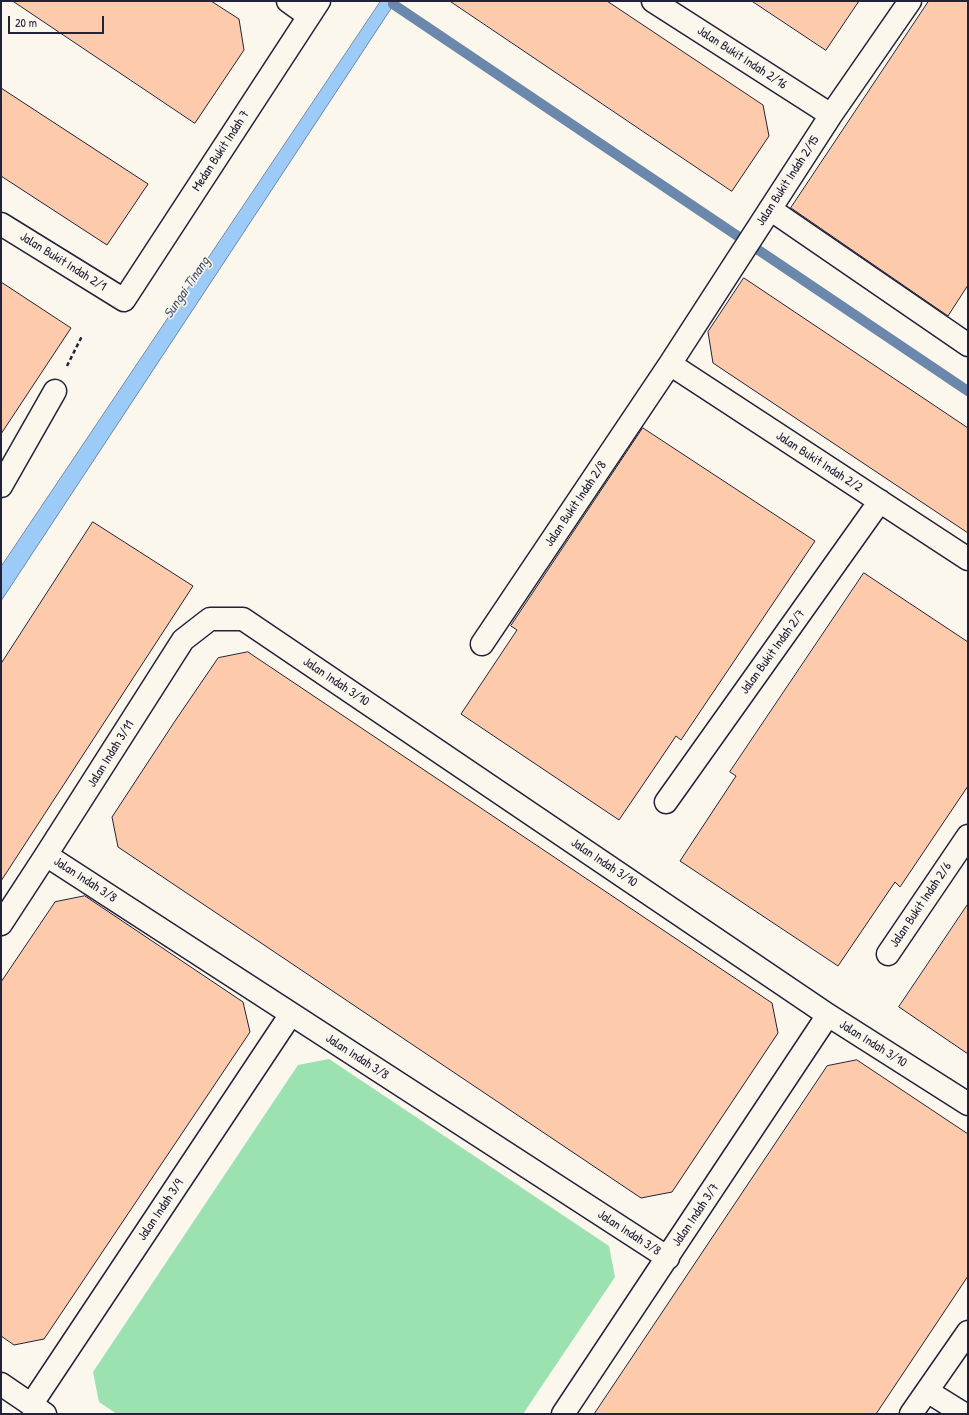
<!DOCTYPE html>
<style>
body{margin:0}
#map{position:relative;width:969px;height:1415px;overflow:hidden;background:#fbf7ec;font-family:"Patrick Hand",sans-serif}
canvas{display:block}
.frame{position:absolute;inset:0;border:2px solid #22223b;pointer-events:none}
.scale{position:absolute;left:8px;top:16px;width:96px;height:18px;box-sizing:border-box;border:2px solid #22223b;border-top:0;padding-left:5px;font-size:12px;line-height:14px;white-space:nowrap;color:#22223b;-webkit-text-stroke:3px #fbf7ec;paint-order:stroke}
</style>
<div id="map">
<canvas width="969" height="1415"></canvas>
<div class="frame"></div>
<div class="scale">20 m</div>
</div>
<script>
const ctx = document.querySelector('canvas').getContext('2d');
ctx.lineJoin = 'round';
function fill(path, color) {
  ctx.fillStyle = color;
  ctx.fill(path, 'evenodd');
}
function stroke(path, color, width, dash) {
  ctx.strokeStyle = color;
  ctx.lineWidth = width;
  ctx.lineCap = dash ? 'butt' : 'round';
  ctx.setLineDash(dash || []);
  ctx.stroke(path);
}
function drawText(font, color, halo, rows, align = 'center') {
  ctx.font = font + ' "Patrick Hand",sans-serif';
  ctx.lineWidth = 3;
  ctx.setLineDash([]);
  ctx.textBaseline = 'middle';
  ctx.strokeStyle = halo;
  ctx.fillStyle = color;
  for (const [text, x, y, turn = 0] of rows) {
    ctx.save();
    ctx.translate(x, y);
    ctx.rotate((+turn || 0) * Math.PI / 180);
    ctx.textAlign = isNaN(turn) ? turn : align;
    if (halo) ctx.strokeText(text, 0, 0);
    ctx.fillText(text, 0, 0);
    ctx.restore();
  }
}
const green = new Path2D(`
 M329,1059L609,1246L615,1277L523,1414H117L99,1402L93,1372L298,1065Z`);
const water = new Path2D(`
 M381,1H396L1,601V567Z`);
const stream = new Path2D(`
 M393,4L968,391`);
const building = new Path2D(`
 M13,1H211L239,19L244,50L195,123Z
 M450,1H607L763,105L769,136L732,191Z
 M752,1H859L826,50Z
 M929,1H968V285L948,316L791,208Z
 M1,88L148,184L107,245L1,176Z
 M744,278L968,428V533L713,363L708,332Z
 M1,282L71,328L1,434Z
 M643,428L815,541L681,740L676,736L619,820L461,714L517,630L511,626Z
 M93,522L193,586L1,881V664Z
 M864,573L968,642V786L900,887L895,882L838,966L680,861L736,776L730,772Z
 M248,652L772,1003L778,1033L672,1192L641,1198L118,847L112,817L175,721L218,658Z
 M85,896L243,1002L250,1032L44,1339L14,1345L1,1336V982L55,902Z
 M968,904V1054L899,1007Z
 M857,1060L968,1134V1276L876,1414H594L827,1066Z`);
const path = new Path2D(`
 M67,366L82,336`);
const minor = new Path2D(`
 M288,1L309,16
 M653,1L831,115
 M770,209L968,345
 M1,224L124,300L319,1
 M670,364L968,559
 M1,486L55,391
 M482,644L670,364L831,115L910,1
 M666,802L880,501
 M46,855L668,1258
 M1,924L46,855L183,640L210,619H243L828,1015L968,1104
 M888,954L968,836
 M1,1384L45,1414
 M927,1391L964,1414
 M31,1405L291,1014
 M563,1414L828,1015
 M911,1414L968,1332`);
const streetNames = [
 ["Jalan Bukit Indah 2/16",742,58,33],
 ["Medan Bukit Indah 7",221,151,-57],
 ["Jalan Bukit Indah 2/15",788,181,-57],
 ["Jalan Bukit Indah 2/1",63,262,32],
 ["Jalan Bukit Indah 2/2",819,462,33],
 ["Jalan Bukit Indah 2/8",576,504,-56],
 ["Jalan Bukit Indah 2/7",773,652,-54],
 ["Jalan Indah 3/10",336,682,34],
 ["Jalan Indah 3/11",111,754,-58],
 ["Jalan Indah 3/10",604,863,34],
 ["Jalan Indah 3/8",85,880,33],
 ["Jalan Bukit Indah 2/6",921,905,-56],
 ["Jalan Indah 3/10",873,1044,32],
 ["Jalan Indah 3/8",357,1057,33],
 ["Jalan Indah 3/9",161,1210,-56],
 ["Jalan Indah 3/7",696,1215,-56],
 ["Jalan Indah 3/8",629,1233,33]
];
const waterNames = [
 ["Sungai Tinang",187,288,-56]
];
fill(green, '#9be2b0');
fill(water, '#9ccbf7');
stroke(water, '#6b87ac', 1);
stroke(stream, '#6b87ac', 10);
fill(building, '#fdcbac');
stroke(building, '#22223b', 1);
stroke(minor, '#22223b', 25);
stroke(path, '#22223b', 2.5, [4, 3]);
stroke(minor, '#fbf7ec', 22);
drawText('13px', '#22223b', '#fbf7ec', streetNames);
drawText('italic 14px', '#475573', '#fbf7ec', waterNames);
</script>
